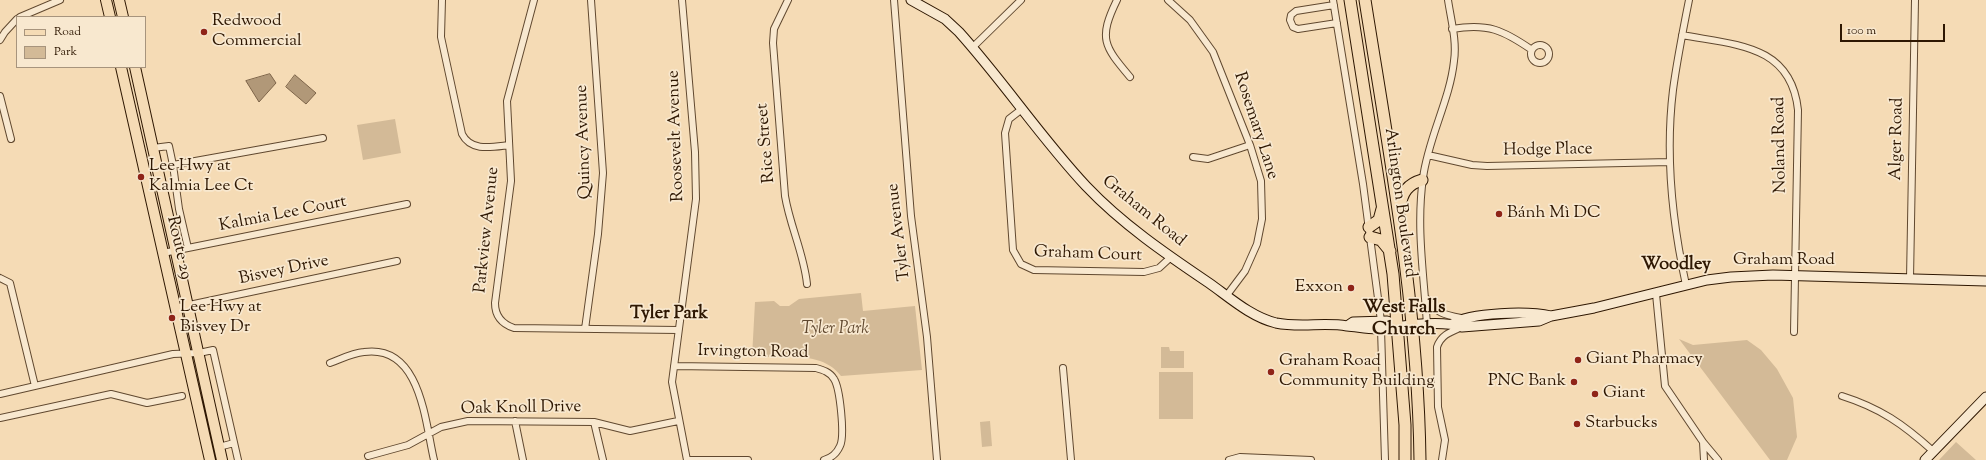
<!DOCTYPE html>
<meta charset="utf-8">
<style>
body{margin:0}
#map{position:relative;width:1986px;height:460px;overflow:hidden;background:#f5dbb5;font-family:"Sorts Mill Goudy",serif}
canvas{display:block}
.legend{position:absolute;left:16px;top:16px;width:130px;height:52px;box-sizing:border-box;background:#f8e8cf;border:1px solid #a7947d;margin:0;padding:5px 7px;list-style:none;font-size:12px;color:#2e1702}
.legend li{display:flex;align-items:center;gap:8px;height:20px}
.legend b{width:20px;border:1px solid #a7947d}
.scale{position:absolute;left:1840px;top:24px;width:105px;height:18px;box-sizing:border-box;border:2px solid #2e1702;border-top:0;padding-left:5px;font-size:12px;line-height:14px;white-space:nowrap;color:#2e1702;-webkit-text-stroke:3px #f8e8cf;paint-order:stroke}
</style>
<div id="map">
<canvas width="1986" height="460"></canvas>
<ul class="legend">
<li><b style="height:5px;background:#f5dbb5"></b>Road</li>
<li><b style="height:11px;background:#d3ba97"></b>Park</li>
</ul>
<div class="scale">100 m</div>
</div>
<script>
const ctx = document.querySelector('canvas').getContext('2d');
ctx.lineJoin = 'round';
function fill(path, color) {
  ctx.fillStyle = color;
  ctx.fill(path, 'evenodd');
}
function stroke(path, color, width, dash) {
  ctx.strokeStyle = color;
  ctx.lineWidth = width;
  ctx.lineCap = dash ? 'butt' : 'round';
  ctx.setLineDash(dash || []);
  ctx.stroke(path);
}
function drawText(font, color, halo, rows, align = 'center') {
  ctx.font = font + ' "Sorts Mill Goudy",serif';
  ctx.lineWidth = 3.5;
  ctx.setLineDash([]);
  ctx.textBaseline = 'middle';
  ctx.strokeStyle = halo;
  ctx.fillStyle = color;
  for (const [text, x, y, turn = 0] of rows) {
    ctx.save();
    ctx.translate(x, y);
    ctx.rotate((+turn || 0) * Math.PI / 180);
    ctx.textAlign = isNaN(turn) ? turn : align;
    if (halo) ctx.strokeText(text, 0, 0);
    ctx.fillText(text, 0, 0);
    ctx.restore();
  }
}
const green = new Path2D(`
 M395,119L401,153L363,160L357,125Z
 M861,293L863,311L915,306L922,370L841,376C821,350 782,358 752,357L755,302L774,301L780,306H789L799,299Z
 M1679,339L1693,345L1747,340L1761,350L1777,369L1793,398L1797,437L1787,460H1770Z
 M1161,347H1169L1170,351H1184V368H1161Z
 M1159,372H1193V419H1159Z
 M990,421L992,446L982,447L980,422Z
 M1956,442L1976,460H1939Z`);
const water = new Path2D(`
 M270,74L276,83L259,102L246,81Z
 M295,75L316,93L306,104L286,87Z`);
const street = new Path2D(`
 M442,0L441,37L462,134C471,152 492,147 509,145
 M534,0L507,101L511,181L495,303C495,316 502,324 514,328L678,330
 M682,0L695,152L696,199L672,382L687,460
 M788,0L774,29L773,43L785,196C790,226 804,254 807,284
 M894,0L911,216L927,337L937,460
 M1117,0C1098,39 1104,46 1130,77
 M1168,0L1190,20L1213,52L1250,145L1261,181L1262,219L1257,244L1245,271L1227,295
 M1333,0L1363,184L1381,321
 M1334,5L1296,11L1291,15L1290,20L1293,27L1298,29L1337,23
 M20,17L60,0
 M1452,29C1488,23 1503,30 1532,50
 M1682,35C1735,45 1791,44 1798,110L1794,332
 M0,40L5,32L17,19
 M1531 54a9 9 0 1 1 18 0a9 9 0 1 1-18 0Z
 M973,47L1021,0
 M0,96L11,139
 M1022,109L1009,119L1005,133L1013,250L1021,264L1034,270L1144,272L1159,268L1171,257
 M153,148L169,146L173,165L323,138
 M1428,155L1472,165L1487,166L1670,162
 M1193,157L1208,159L1250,145
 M173,165L179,209L188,248
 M163,253L407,204
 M0,278L10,283L35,386
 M1910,279L1915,0
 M1686,285C1672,221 1665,156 1673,90C1677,60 1683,30 1689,0
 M1656,294L1665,386L1703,442L1704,460
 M1426,298C1435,313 1445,315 1461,318
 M175,308L397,261
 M1427,325C1424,276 1416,227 1423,178C1428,138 1450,100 1454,61C1457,41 1451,20 1448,0
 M585,329L598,234L603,173L591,0
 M1381,329L1385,460
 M330,363C341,359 352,353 364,352C421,344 425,422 434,460
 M674,366L816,368C823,370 830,372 834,379C840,388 845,436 840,446C837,453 831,458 824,460
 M1063,368L1071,460
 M0,394L173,354L199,353L213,350L238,460
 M1842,396C1880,408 1903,424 1933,451
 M0,418L111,394L147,403L182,396
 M515,421L523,460
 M594,422L603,460
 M1703,442L1718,460
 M219,447L234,443
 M368,456L408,445L441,427L468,421L594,422L630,431L678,421
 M687,460H748
 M1229,460L1240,457L1311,460
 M1442,460L1445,440L1438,407L1437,347C1441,335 1450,332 1462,327`);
const secondary = new Path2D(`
 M911,0L945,19L959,32C1004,82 1041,138 1086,186C1122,224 1166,254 1209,283C1229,297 1251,317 1276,323C1300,328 1324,322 1347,326C1360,327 1375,331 1388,328C1408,325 1442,320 1462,327L1539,321L1551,316L1594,308L1707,280L1731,277L1773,275L1986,281
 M1350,324L1353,322L1387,321L1397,325
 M1452,324C1471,312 1529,311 1551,316
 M1925,460L1986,397`);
const primary = new Path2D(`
 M106,0L110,17
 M119,0L123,17
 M121,67L210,460
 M135,67L222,460`);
const highway = new Path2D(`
 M1350,0L1393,274L1405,425V460
 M1365,0C1389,152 1418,305 1420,460
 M1400,207C1402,192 1408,184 1422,180
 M1369,227L1379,220L1382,209
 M1370,237L1381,240L1390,251`);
const markers = [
 [204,32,4,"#8f2418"],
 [141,177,4,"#8f2418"],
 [1499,214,4,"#8f2418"],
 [1351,288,4,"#8f2418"],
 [172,318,4,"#8f2418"],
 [1578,360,4,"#8f2418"],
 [1271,372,4,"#8f2418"],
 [1574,382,4,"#8f2418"],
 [1595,394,4,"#8f2418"],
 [1577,424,4,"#8f2418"]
];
const poiNames = [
 ["Redwood",212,22],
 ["Commercial",212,42],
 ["Lee Hwy at",149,167],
 ["Kalmia Lee Ct",149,187],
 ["Bánh Mì DC",1507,214],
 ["Exxon",1343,288,"right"],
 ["Lee Hwy at",180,308],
 ["Bisvey Dr",180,328],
 ["Giant Pharmacy",1586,360],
 ["Graham Road",1279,362],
 ["Community Building",1279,382],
 ["PNC Bank",1566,382,"right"],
 ["Giant",1603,394],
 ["Starbucks",1585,424]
];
const streetNames = [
 ["Rosemary Lane",1255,126,72],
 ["Roosevelt Avenue",677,136,-92],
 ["Alger Road",1898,139,-89],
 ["Quincy Avenue",585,142,-92],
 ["Rice Street",767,143,-95],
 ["Noland Road",1781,145,-91],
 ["Hodge Place",1548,151,-1],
 ["Arlington Boulevard",1399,203,82],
 ["Graham Road",1143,212,39],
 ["Kalmia Lee Court",283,215,-11],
 ["Parkview Avenue",488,230,-84],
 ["Tyler Avenue",900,232,-97],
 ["Route 29",178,248,77],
 ["Graham Court",1088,255,2],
 ["Graham Road",1784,261],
 ["Bisvey Drive",284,271,-12],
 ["Irvington Road",753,353,1],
 ["Oak Knoll Drive",521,409,-1]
];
const parkNames = [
 ["Tyler Park",835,330]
];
const neighbourhoodNames = [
 ["Woodley",1676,266],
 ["Tyler Park",669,315]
];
const quarterNames = [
 ["West Falls",1404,309],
 ["Church",1404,331]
];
fill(green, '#d3ba97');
fill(water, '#b19878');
stroke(water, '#7d6449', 1);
stroke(street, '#60482f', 8);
stroke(secondary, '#2e1702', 11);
stroke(primary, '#2e1702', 12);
stroke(highway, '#2e1702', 13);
stroke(street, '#f8e8cf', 6);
stroke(secondary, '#f8e8cf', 9);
stroke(primary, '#f5dbb5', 10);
stroke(highway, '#f5dbb5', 11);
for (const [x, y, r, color] of markers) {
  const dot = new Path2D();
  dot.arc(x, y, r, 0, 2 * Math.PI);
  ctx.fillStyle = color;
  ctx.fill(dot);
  stroke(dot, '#f8e8cf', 1.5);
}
drawText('17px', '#2e1702', '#f8e8cf', poiNames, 'left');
drawText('17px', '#2e1702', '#f8e8cf', streetNames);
drawText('italic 17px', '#60482f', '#f8e8cf', parkNames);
drawText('bold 18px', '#2e1702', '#f8e8cf', neighbourhoodNames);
drawText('bold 19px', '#2e1702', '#f8e8cf', quarterNames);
</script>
